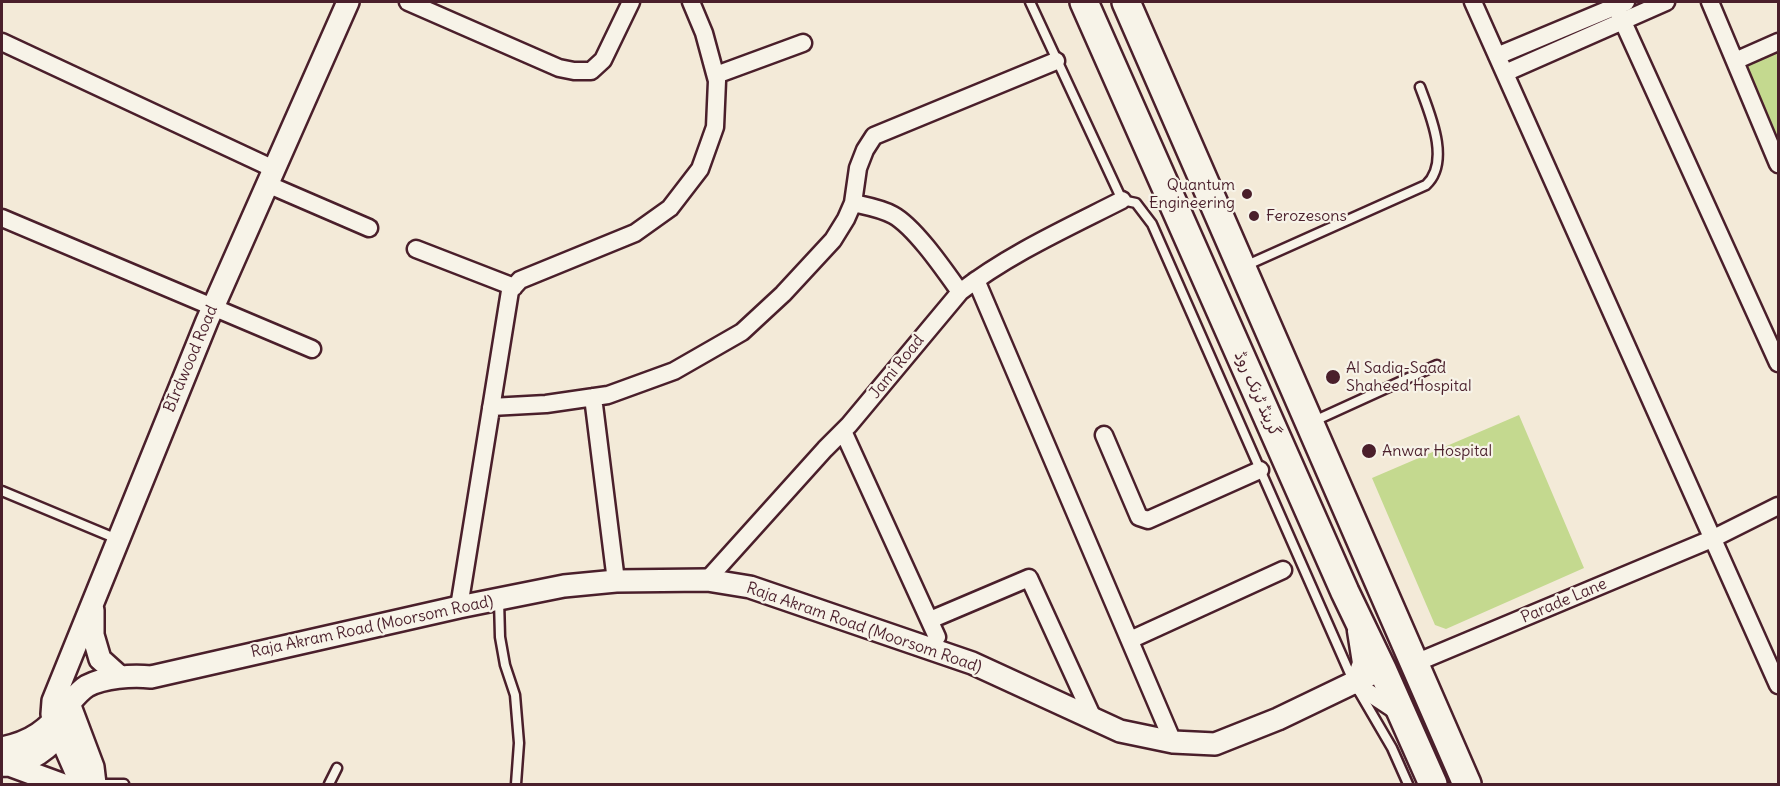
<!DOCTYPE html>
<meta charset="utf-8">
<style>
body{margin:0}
#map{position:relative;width:1780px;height:786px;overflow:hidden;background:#f3ead8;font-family:Delius,sans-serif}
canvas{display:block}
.frame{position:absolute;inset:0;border:3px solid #4a1f2b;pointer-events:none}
</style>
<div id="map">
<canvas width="1780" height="786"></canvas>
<div class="frame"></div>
</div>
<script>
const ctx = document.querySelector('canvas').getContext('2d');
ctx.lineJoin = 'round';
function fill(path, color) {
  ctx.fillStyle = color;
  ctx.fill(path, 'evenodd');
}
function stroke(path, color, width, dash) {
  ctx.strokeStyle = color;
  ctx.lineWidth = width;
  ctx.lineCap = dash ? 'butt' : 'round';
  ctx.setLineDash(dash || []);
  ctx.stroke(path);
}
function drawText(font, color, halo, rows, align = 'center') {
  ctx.font = font + ' Delius,"Playpen Sans Arabic",sans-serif';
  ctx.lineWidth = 4.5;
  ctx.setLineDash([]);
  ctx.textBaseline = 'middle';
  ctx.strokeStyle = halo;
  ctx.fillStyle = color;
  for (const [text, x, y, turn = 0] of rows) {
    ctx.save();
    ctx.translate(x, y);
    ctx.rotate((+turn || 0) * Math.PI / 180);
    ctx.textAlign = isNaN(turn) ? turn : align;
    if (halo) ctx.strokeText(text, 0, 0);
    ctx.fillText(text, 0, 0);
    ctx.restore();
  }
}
const green = new Path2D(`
 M1778,42V147L1735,61Z
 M1519,415L1584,568L1446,629L1435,625L1372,478Z`);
const service = new Path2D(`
 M1030,2L1122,200L1136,203L1152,224L1354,683L1392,748L1408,784
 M1245,266L1426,185C1451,162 1430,114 1420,87
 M1312,422L1437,365
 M2,491L117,539
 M499,600L500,637L505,665L515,695L519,743L516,784
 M96,784H124
 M329,784L337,768`);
const minor = new Path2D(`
 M408,2L559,68L574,71H591L603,60L631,2
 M1473,2L1778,685
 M1614,2L1778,363
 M1710,2L1778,164
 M2,42L274,169
 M1497,56L1626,2
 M1735,61L1778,42
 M1505,73L1666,2
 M716,75L803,43
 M267,184L369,228
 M853,203C866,206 880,208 893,215C915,227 945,271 960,292
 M2,218L312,349
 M416,249L514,287
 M976,280L1173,742
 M593,397L616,581
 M491,407L546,404L608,395L674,371L742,332L783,294L833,240L846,219L853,203L858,168L865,150L874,136L1056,61
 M843,431L937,637
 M1104,435L1139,517L1148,520L1260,470
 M707,580L825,449L849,425L960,292C1009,254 1067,228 1122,200
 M459,607L510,291L520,280L635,233L670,208L700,169L715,127L717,81L704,33L691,2
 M930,620L1029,578L1093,718
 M1356,631L1361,663L1354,683L1398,712
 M1130,640L1283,570
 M1413,664L1714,538L1778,506`);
const tertiary = new Path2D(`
 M93,610V635L100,659L120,677
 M70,706L93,767L95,784
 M2,748C32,742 47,730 67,706C73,699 79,691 87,686C104,677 132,675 151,677L459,607L564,586L616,581L707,580L750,587L972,663L1120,731L1173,742L1215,744L1278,719L1382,669
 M2,765C27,767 53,746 66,726
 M9,765L61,784
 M85,784L75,770L54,722L52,714L53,701L207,321L348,2`);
const trunk = new Path2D(`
 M1084,2L1345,592L1382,669L1433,784
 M1126,2L1467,784`);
const markers = [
 [1247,194,6,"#4a1f2b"],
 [1254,216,6,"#4a1f2b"],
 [1333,377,8,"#4a1f2b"],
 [1369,451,8,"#4a1f2b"]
];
const poiNames = [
 ["Quantum",1235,185,"right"],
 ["Engineering",1235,203,"right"],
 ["Ferozesons",1266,216],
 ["Al Sadiq-Saad",1346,368],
 ["Shaheed Hospital",1346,386],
 ["Anwar Hospital",1382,451]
];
const streetNames = [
 ["BIrdwood Road",191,359,-67],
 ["Jami Road",897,367,-51],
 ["گرینڈ ٹرنک روڈ",1257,394,66],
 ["Parade Lane",1564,601,-23],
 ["Raja Akram Road (Moorsom Road)",372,627,-12],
 ["Raja Akram Road (Moorsom Road)",864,628,19]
];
fill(green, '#c4d98f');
stroke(service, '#4a1f2b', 13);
stroke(minor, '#4a1f2b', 21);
stroke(tertiary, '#4a1f2b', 26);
stroke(trunk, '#4a1f2b', 32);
stroke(service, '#f7f3e8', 8);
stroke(minor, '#f7f3e8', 16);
stroke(tertiary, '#f7f3e8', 21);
stroke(trunk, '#f7f3e8', 27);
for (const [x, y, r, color] of markers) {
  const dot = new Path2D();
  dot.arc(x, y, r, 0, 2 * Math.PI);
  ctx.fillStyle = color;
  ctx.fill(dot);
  stroke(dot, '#f7f3e8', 2);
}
drawText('16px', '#4a1f2b', '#f7f3e8', poiNames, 'left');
drawText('16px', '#4a1f2b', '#f7f3e8', streetNames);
</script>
